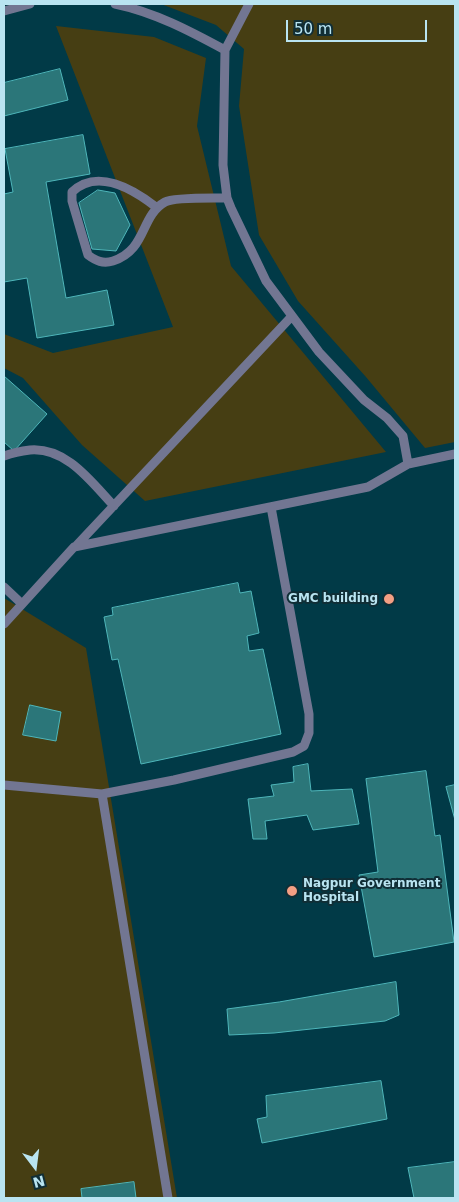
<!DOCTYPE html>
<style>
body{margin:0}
#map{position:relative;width:459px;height:1202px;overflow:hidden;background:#013a47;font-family:"DejaVu Sans",sans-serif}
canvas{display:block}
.frame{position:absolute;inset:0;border:5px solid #b9e4f1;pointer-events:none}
.north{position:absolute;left:10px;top:1142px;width:50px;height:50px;-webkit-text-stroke:4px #102e36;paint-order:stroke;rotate:165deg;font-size:14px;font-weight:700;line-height:20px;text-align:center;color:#b9e4f1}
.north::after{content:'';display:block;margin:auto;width:18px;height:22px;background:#b9e4f1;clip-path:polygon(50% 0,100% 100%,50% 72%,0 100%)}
.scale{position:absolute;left:286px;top:20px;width:141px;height:22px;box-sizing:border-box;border:2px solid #b9e4f1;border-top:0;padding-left:6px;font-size:15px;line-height:18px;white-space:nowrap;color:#b9e4f1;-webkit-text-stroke:4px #102e36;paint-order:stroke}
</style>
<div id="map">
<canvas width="459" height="1202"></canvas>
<div class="frame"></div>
<div class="north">N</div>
<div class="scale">50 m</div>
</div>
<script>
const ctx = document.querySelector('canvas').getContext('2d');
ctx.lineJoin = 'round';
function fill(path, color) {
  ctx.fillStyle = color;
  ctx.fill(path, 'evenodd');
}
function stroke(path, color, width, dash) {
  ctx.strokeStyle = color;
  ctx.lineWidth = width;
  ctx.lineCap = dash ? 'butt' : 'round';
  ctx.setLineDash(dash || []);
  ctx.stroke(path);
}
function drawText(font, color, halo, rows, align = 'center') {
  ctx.font = font + ' "DejaVu Sans",sans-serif';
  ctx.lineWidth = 4;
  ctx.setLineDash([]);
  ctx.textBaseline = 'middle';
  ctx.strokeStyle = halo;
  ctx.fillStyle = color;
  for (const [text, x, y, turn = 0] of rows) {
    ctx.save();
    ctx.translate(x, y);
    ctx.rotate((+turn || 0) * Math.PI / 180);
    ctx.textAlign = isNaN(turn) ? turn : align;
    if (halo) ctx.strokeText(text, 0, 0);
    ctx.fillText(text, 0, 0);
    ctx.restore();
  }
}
const green = new Path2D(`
 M161,4H455V442L425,448L366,377L298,301L259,235L239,106L244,49L216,25Z
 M56,26L154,37L206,58L197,126L231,266L386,452L145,501L82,445L23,378L4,368V334L53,353L173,327Z
 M4,598L86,648L177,1198H4Z`);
const building = new Path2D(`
 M60,69L68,100L4,116V83Z
 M83,135L90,174L46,182L66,298L107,290L114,325L37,338L27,278L4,282V194L13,192L5,149Z
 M98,190L115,193L130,225L116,251L92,249L79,203Z
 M4,376L47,414L14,451L4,442Z
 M238,583L240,593L251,591L259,633L247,636L249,651L263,649L281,734L141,764L118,659L112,660L104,617L113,615L112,608Z
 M30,705L61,712L56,741L23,735Z
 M308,764L311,791L352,789L359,824L313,830L307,815L265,821L267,839H253L248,799L274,796L271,785L294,782L293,767Z
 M426,771L435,836L440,835L454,942L374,957L359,875L378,872L366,779Z
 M455,785V820L446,787Z
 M396,982L399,1015L385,1021L274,1033L229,1035L227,1009L279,1002Z
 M381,1081L387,1119L262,1143L257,1119L267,1117L266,1096Z
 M455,1162V1198H414L408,1168Z
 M134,1182L136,1198H82L81,1189Z`);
const lane = new Path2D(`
 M115,4C154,12 190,31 225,50L223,165L227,198L231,208L266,281L319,352L364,400L387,418L403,436L408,464
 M4,11L30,4
 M225,50L249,4
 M156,207C133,189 97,168 72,192V201L88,255C96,261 103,264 113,261C147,250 140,216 165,202C174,197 215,198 227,198
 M4,456C12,453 21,451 30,450C67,447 92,483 114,506
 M75,547L292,316
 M4,587L22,604
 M4,624L74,547L368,487L408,464L455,454
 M4,785L102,794L174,780L293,752L304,746L309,733V714L271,507
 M102,794L168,1198`);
const markers = [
 [389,599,6,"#f39f84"],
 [292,891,6,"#f39f84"]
];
const poiNames = [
 ["GMC building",378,599],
 ["Nagpur Government",303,884,"left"],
 ["Hospital",303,898,"left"]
];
fill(green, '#463e13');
fill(building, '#2b7679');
stroke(building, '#4eb6ba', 1);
stroke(lane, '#727692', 9);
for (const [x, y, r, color] of markers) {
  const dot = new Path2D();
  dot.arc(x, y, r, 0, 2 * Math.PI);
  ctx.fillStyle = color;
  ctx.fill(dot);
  stroke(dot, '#102e36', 2);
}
drawText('bold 12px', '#b9e4f1', '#102e36', poiNames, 'right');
</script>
